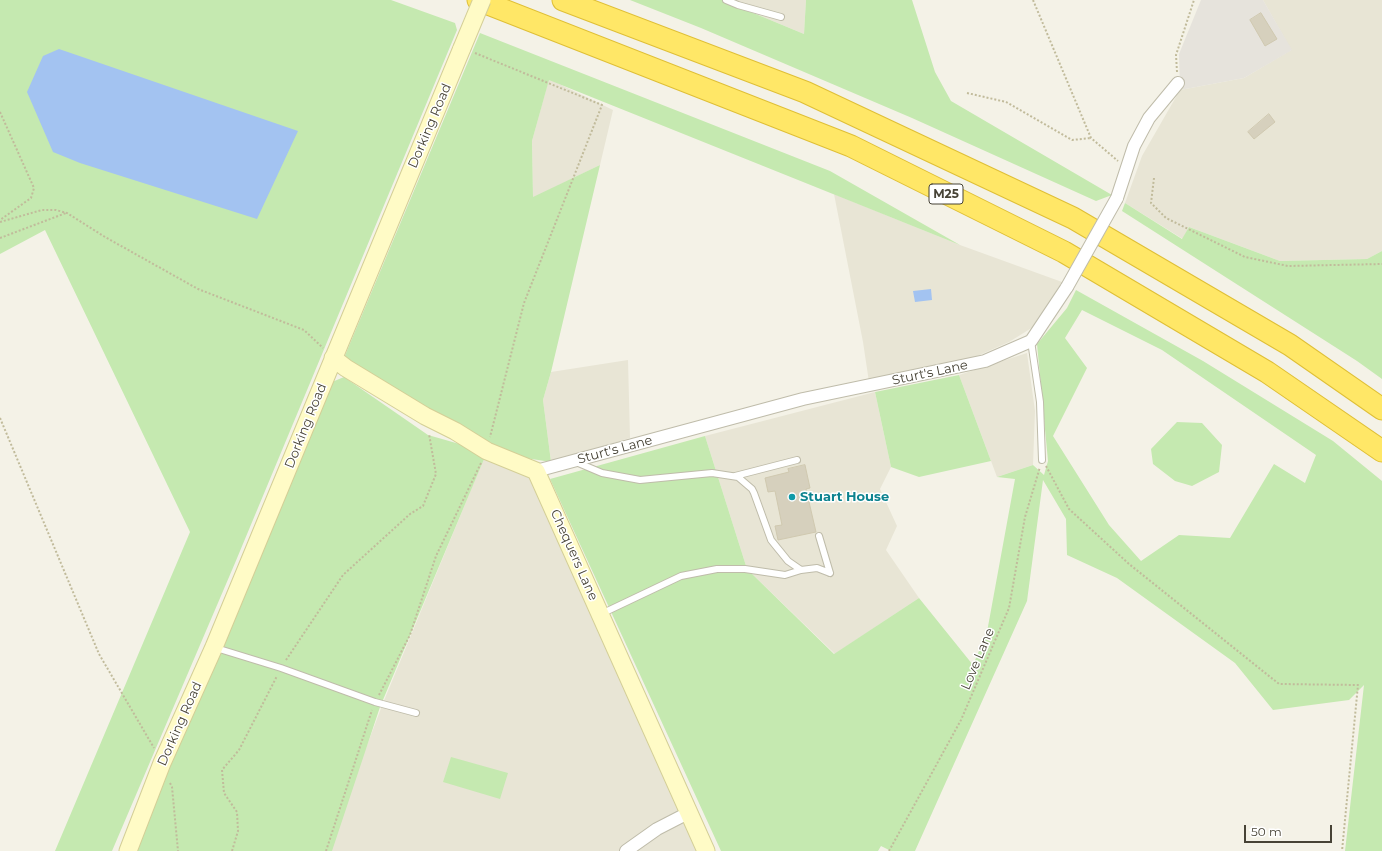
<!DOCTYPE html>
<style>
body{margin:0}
#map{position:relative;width:1382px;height:851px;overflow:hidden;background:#f4f2e7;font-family:Montserrat,sans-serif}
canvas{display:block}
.scale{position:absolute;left:1244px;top:825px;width:88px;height:18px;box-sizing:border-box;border:2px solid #474336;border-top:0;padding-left:5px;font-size:12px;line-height:14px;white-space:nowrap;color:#474336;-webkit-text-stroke:3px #fff;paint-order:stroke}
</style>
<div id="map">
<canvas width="1382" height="851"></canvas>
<div class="scale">50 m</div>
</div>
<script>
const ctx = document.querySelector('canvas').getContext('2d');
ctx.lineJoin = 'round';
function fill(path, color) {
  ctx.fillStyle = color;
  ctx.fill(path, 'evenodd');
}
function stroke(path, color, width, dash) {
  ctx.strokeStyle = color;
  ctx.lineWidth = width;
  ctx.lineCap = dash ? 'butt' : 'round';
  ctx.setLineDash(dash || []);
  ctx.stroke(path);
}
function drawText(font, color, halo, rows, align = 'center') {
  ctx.font = font + ' Montserrat,sans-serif';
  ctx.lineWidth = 3;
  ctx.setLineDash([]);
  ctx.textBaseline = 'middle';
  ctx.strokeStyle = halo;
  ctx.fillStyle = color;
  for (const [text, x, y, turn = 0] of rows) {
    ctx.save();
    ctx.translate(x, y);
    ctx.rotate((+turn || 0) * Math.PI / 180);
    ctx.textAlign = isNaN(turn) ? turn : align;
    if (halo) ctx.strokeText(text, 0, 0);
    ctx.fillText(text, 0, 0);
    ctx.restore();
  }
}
const residential = new Path2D(`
 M722,0H806L804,34Z
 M1263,0H1382V251L1367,259L1280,261L1189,227L1183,239L1125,203L1142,156L1180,90L1244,78L1291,50Z
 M549,79L613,110L600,165L533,198L532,141Z
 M834,194L960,245L1062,282L1038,324L1009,342L975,357L869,382L863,342Z
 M1027,353L1035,411L1033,465L997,477L959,375Z
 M628,360L630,438L551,462L543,400L551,372Z
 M875,392L891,467L880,489L897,526L886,550L919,598L835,654L747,569L705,436Z
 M487,451L536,471L700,851H327L383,703Z`);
const industrial = new Path2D(`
 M1201,0H1263L1292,50L1244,78L1180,90L1179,54Z`);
const green = new Path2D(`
 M0,0H391L455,23L457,30L235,563L112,851H55L190,532L45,230L0,254Z
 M630,0H722L804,34L806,0H912L935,72L951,101L1112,195L1096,201L912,118L701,28Z
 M480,33L830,171L960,245L549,80L532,141L533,197L600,165L551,372L543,400L551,462L487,452L380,707L332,851H132L332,382L344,377L428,435L484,451L341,365Z
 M1125,203L1182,239L1189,227L1280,261L1367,259L1382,251V379L1357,361L1122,211Z
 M1076,290L1203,361L1333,441L1382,481V851H1345L1364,685L1349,700L1273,710L1235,663L1117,578L1067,555L1066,519L1043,480L1027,601L915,851H891L881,846L878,851H721L550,479L705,436L747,569L834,654L919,598L973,665L987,632L1015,479L997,477L1033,465L1044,475L1048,461L1037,344L1067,308ZM1082,310L1162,350L1316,455L1305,483L1274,464L1230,538L1179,535L1141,561L1109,525L1053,436L1087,368L1065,338Z
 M959,375L991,461L919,477L891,467L875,392Z
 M1177,422L1202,423L1222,445L1219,472L1192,486L1175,481L1153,464L1151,449Z
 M451,757L508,773L500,799L443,782Z`);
const water = new Path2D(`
 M59,49L298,131L257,219L80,163L53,152L27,92L43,56Z
 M931,289L932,300L915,302L913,291Z`);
const building = new Path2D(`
 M1261,13L1277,39L1265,46L1250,20Z
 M1269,114L1275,122L1254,139L1248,132Z
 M805,465L810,488L806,489L816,532L778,540L775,526L782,525L775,491L768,492L765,478L789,472L788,469Z`);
const path = new Path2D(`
 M1033,0L1091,138L1118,161
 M475,53L602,105L524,303L490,437
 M1177,72L1176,55L1194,0
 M967,93L1006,102L1072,140L1091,138
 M0,112L34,188L31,198L0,220
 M1154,178L1151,203L1166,218L1245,257L1288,266L1382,264
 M0,222L42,210H56L67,213L105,237L198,289L304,330L323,348
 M0,238L66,213
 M0,418L99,654L154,748
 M1046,466L1069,509L1129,564L1279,684L1358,685L1342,851
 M286,660L343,575L410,514L423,506L436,474L429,434
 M379,695L410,635L436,556L481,463
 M170,783L172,787L178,851
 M232,851L238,831L237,812L224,793L222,770L239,750L277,676
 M326,851L372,710
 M889,851L961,720L1009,608L1025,517L1040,467`);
const lane = new Path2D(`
 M726,0L738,5L781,17
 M1031,341L1040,402L1042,460
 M576,462L602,473L640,480L712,473L738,477L752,489L754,493L771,540L788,561L801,570L817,568L830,573
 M735,476L797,460
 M819,536L830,573
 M601,614L681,576L717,569H745L785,575L801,570
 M216,648L281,668L375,702L416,713`);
const street = new Path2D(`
 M1117,198L1134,146L1149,118L1178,83
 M536,471L803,399L985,361L1031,341L1067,287
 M626,851L657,829L690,812`);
const secondary = new Path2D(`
 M333,358L346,368L425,416L455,431L487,451L536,471L706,851
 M128,851L162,763L214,647L462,48`);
const highway = new Path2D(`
 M478,0L851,146L1064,252L1267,372L1382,451
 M563,0L805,92L1073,218L1290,345L1382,409`);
const streetBridge = new Path2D(`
 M1067,287L1117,198`);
const secondaryBridge = new Path2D(`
 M462,48L482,0`);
const markers = [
 [792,497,4,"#0f9aa8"]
];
const shields = [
 [946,194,34]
];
const shieldNames = [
 ["M25",946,194]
];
const streetNames = [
 ["Dorking Road",430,126,-67],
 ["Sturt's Lane",930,373,-12],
 ["Dorking Road",306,426,-68],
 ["Sturt's Lane",615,450,-15],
 ["Chequers Lane",574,555,66],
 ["Love Lane",978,659,-67],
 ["Dorking Road",180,724,-66]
];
const cultureNames = [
 ["Stuart House",800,497]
];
fill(residential, '#e8e5d5');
fill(industrial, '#e6e3dc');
fill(green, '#c5e9b0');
fill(water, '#a3c3f1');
fill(building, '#d6d0bd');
stroke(building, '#d0c9b0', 1);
stroke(lane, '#bfbcaa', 8);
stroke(street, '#bfbcaa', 14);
stroke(secondary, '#d4cf97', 19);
stroke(highway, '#dfbf36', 23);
stroke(path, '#c1bb9b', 2, [2, 2]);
stroke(lane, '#fff', 6);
stroke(street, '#fff', 12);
stroke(secondary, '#fffbc6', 17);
stroke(highway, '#ffe767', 21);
stroke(streetBridge, '#bfbcaa', 14, []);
stroke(secondaryBridge, '#d4cf97', 19, []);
stroke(streetBridge, '#fff', 12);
stroke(secondaryBridge, '#fffbc6', 17);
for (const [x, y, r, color] of markers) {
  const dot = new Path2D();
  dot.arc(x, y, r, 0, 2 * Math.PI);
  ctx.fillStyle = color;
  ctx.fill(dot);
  stroke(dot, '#fff', 1.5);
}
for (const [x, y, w] of shields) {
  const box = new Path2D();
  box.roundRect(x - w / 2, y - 10, w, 20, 3);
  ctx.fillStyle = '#fff';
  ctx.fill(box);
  stroke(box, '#474336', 1);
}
drawText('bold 12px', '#474336', null, shieldNames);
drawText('13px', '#474336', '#fff', streetNames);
drawText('bold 13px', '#0d838f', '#fff', cultureNames, 'left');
</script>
